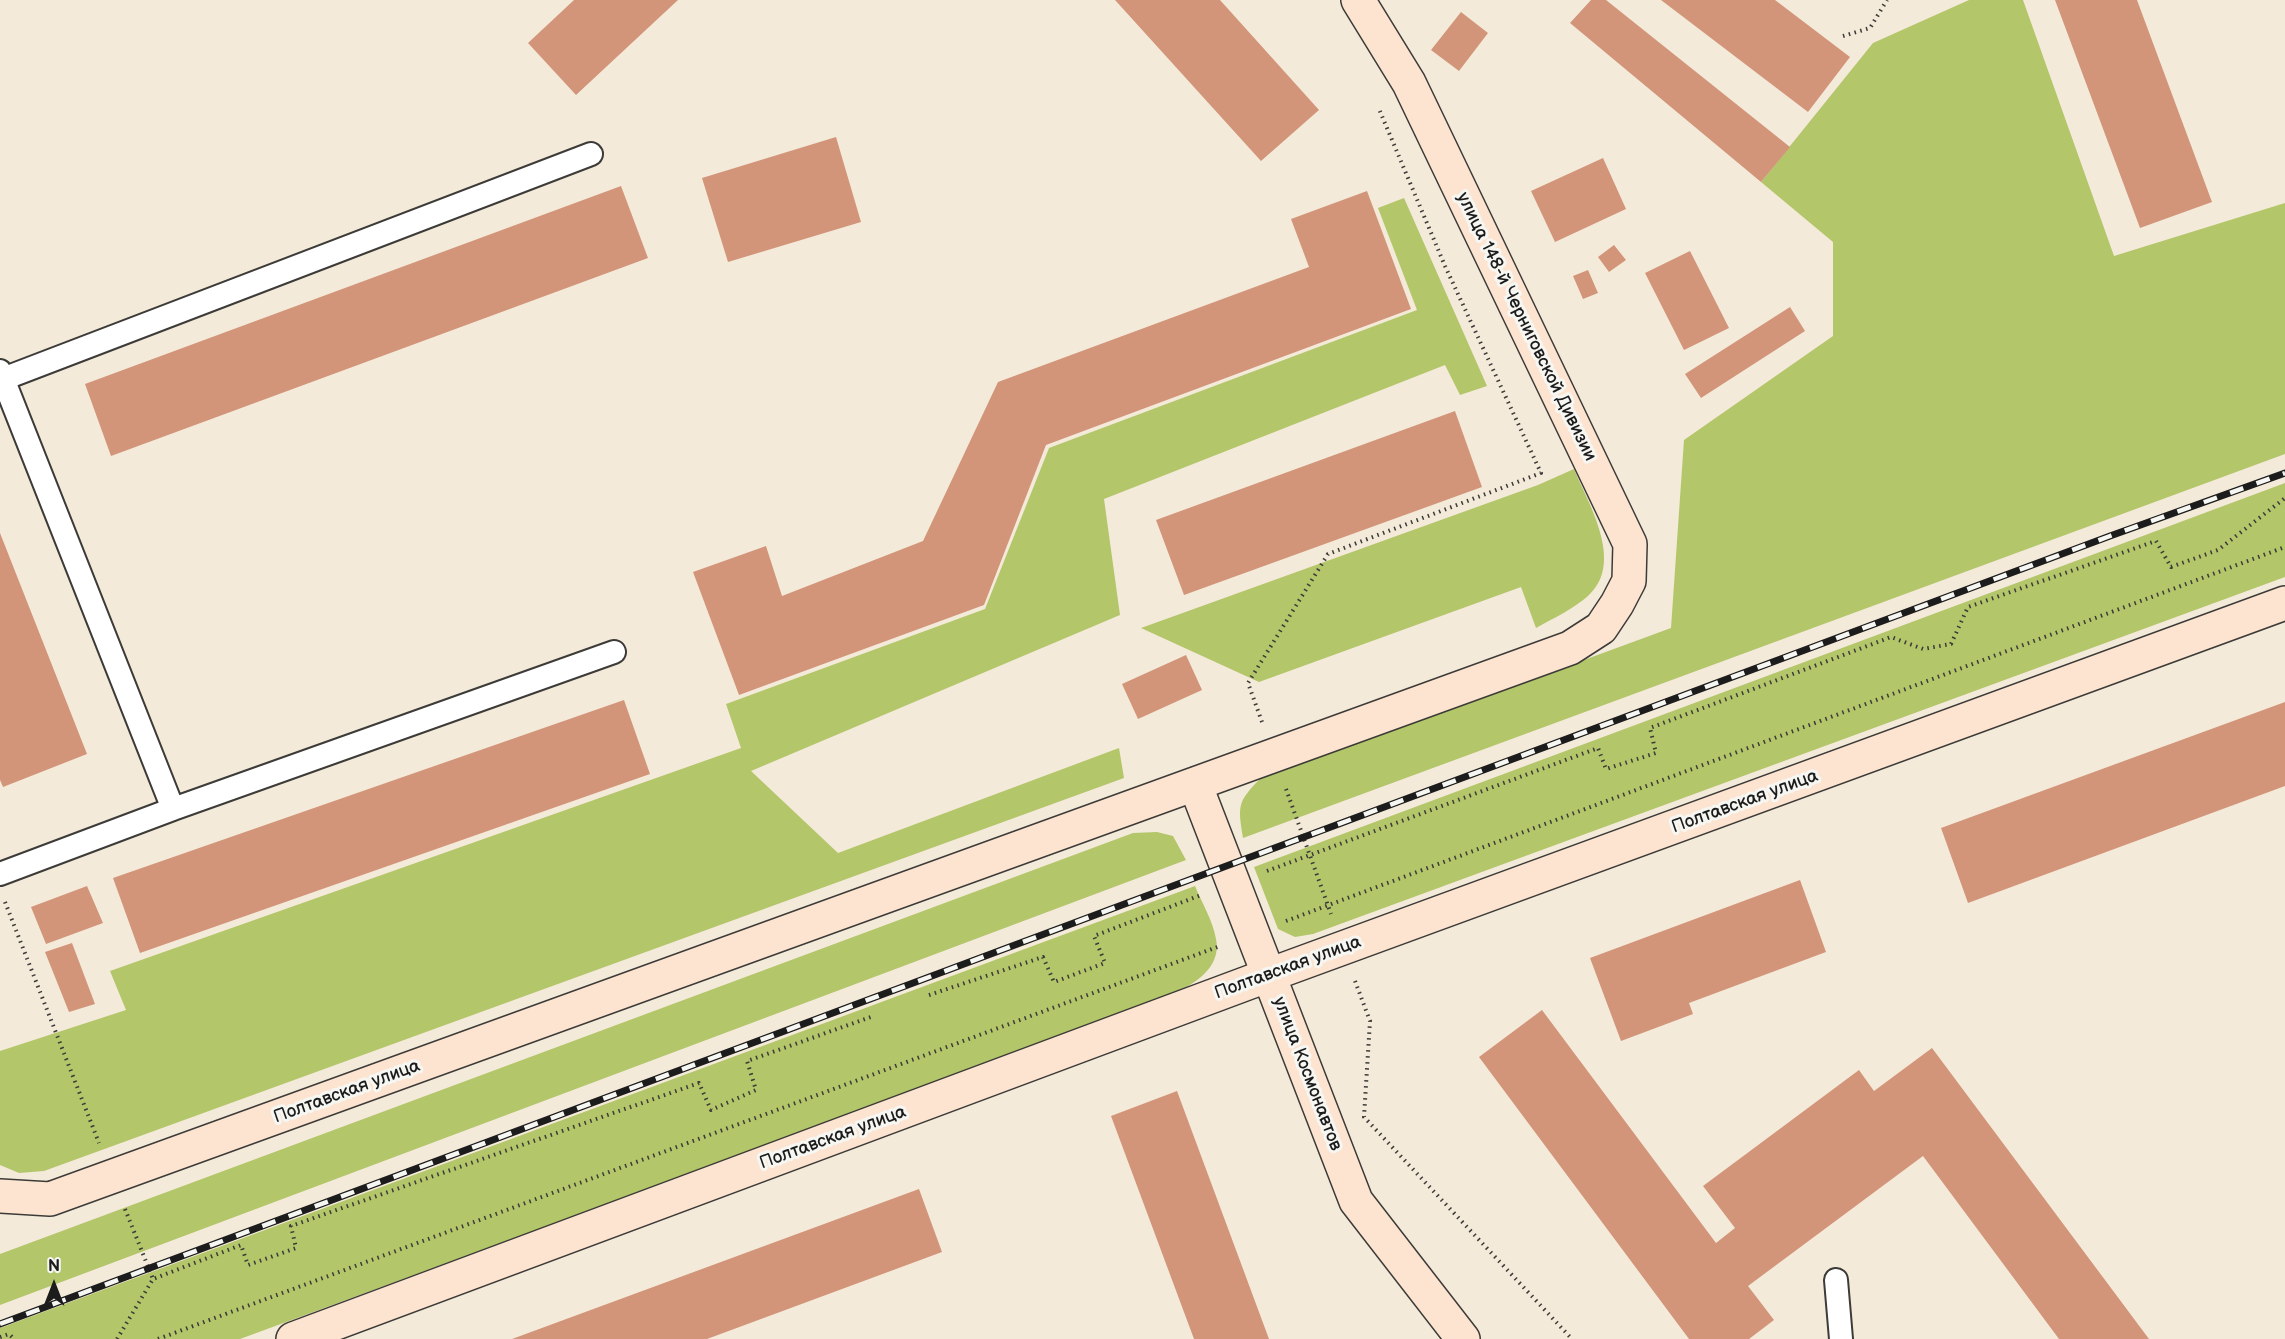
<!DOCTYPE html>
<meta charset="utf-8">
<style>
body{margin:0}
#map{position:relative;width:2285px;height:1339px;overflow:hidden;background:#f4ead9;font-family:"Balsamiq Sans",sans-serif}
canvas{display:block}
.north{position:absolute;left:24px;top:1255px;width:60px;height:60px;-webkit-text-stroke:4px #f6f6f2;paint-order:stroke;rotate:0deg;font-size:16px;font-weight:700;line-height:24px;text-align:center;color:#1c1c1c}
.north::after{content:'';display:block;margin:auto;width:21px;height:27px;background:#1c1c1c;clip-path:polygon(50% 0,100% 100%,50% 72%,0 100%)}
</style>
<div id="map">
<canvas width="2285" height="1339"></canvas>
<div class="north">N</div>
</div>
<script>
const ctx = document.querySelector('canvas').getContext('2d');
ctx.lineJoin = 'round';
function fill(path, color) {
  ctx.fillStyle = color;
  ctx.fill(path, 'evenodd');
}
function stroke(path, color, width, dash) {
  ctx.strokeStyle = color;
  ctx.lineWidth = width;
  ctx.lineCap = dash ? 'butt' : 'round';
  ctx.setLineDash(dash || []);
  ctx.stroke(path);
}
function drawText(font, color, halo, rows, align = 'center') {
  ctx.font = font + ' "Balsamiq Sans",sans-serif';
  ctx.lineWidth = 6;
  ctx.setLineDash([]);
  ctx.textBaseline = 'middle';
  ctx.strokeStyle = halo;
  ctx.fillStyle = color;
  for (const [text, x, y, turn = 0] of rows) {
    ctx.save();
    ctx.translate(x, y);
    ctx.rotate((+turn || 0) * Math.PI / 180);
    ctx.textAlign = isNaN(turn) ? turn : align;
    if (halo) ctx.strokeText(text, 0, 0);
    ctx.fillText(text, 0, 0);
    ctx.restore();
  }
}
const green = new Path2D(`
 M1969,0H2023L2114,256L2285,203V454L1243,838C1238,806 1237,802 1260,779L1671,628L1684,440L1833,336V242L1761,182L1873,43Z
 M1404,198L1487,386L1460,395L1445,365L1104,499L1120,615L751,771L838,853L1119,748L1124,778L44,1171L19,1173L0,1165V1051L126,1010L110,971L741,748L726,704L985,609L1049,448L1417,310L1378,208Z
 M1574,469C1589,505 1625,563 1588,596C1573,609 1554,618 1536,628L1521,587L1259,682L1141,628L1538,485Z
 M2285,483V577L1313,934L1295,937L1278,929L1254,867Z
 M1157,832L1173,836L1186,860L0,1305V1254L1133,833Z
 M1195,886C1202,903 1213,921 1216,939C1224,979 1169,995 1142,1007L240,1339H0V1328Z`);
const building = new Path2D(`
 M574,0H678L576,95L528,43Z
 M1115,0H1220L1319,110L1261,161Z
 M1591,0H1606L1790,147L1761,182L1570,23Z
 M1661,0H1775L1850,57L1808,112Z
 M2055,0H2137L2212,202L2140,228Z
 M1461,12L1488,33L1459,71L1431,50Z
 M836,137L861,222L728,262L702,178Z
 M1603,158L1626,209L1555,242L1531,191Z
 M621,186L648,258L111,456L85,384Z
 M1367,191L1411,309L1046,445L984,605L739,695L693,572L766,546L782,596L923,541L998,382L1309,267L1291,219Z
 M1614,245L1626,260L1609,272L1598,257Z
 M1690,251L1729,328L1684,350L1645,273Z
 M1588,270L1598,293L1583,299L1573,276Z
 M1790,307L1805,331L1701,398L1685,374Z
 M1455,411L1482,487L1184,595L1156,520Z
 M0,533L87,754L3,787L0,780Z
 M1186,655L1202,690L1138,719L1122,684Z
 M624,700L650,774L140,953L113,878Z
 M2285,702V786L1968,903L1941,828Z
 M1800,880L1826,952L1689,1003L1693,1014L1621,1041L1590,958Z
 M87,886L103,923L46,944L31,907Z
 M72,943L95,1004L69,1012L45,952Z
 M1542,1010L1716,1243L1735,1228L1703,1186L1859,1070L1874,1091L1932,1048L2149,1339H2059L1923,1156L1748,1286L1774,1320L1749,1339H1689L1479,1057Z
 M1177,1091L1269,1339H1194L1111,1116Z
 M919,1189L942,1252L707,1339H512Z`);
const path = new Path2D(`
 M1843,36L1870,28L1887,0
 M1262,722L1248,683L1328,554L1541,473L1445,266L1379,109
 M1286,789L1331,914
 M1267,871L1598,748L1606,769L1656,753L1650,728L1891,637L1923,649L1951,644L1968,607L2156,541L2171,567L2218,550L2285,498
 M5,902L99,1143
 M1286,921L2285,547
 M1355,981L1370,1021L1364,1117L1572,1339
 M929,995L1043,957L1054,982L1105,963L1094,936L1201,895
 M125,1209L153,1279
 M0,1337L9,1334L14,1339
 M117,1339L153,1279L241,1245L248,1265L296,1248L291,1226L699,1083L711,1110L756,1090L747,1061L871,1017
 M158,1339L1220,946`);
const lane = new Path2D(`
 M0,371L173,809L0,874
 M3,379L591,154
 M173,809L614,652
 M1836,1280L1841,1339`);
const secondary = new Path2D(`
 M1195,784L1356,1201L1463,1339
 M0,1196L50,1199L1570,648L1601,628L1617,604L1629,581L1630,544L1409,83L1358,0
 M293,1339L1269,975L2285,603`);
const rail = new Path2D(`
 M0,1324L2110,536L2285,473`);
const streetNames = [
 ["улица 148-й Черниговской Дивизии",1526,327,64],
 ["Полтавская улица",1745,802,-20],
 ["Полтавская улица",1288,968,-20],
 ["улица Космонавтов",1307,1074,69],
 ["Полтавская улица",347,1092,-20],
 ["Полтавская улица",833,1138,-20]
];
fill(green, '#b3c66a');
fill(building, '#d2957a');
stroke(lane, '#3c3b38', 26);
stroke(secondary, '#3c3b38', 36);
stroke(path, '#3c3b38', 4, [1.5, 4.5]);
stroke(lane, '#fff', 22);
stroke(secondary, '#fde4d0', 33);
stroke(rail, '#1c1c1c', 7);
stroke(rail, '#f6f6f2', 4.5, [14]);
drawText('18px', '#1c1c1c', '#f6f6f2', streetNames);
</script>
